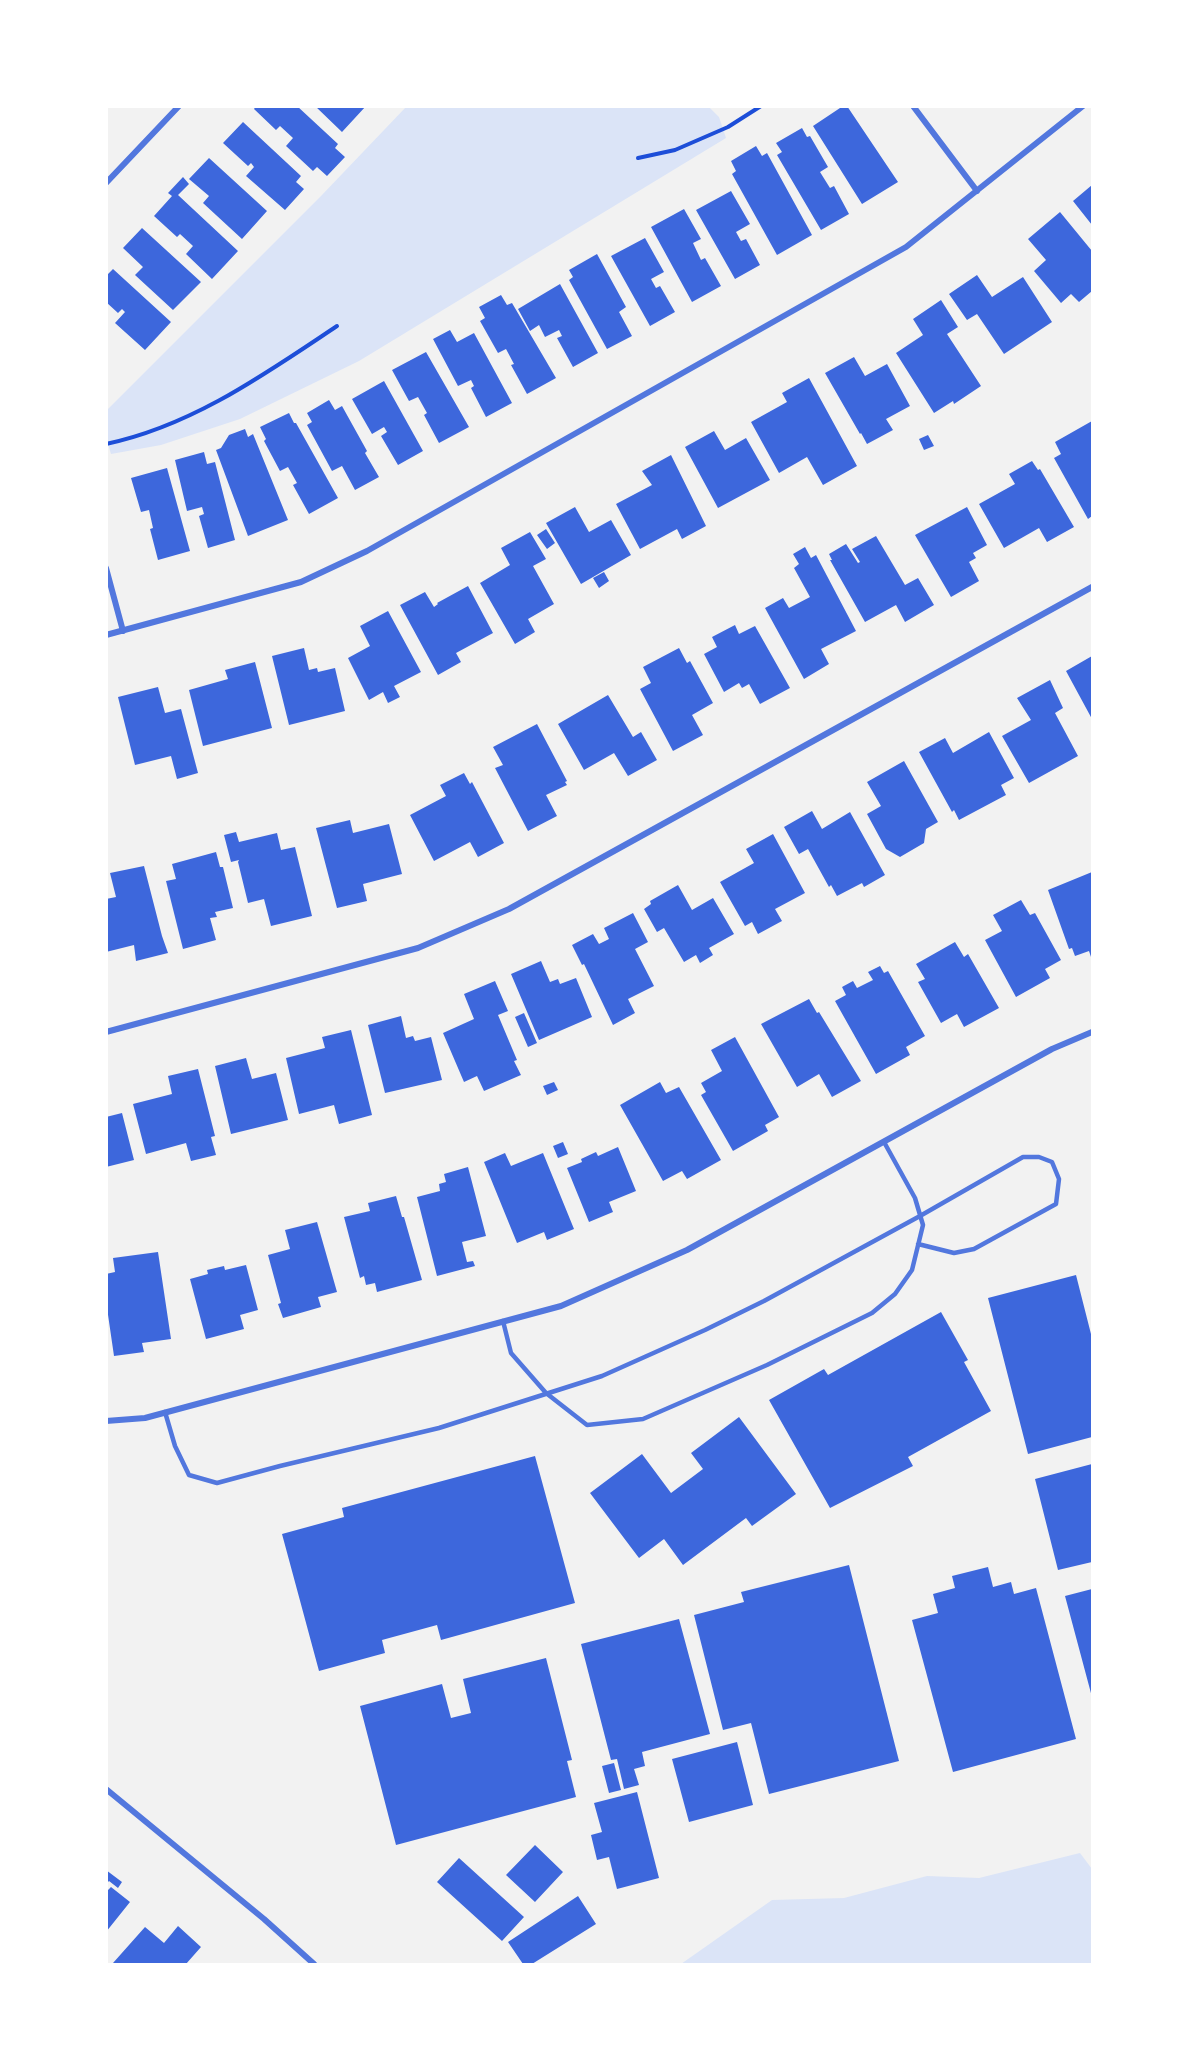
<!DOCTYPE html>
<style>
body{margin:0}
#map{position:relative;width:1199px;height:2071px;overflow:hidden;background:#f2f2f2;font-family:"Exo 2",sans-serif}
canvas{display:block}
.frame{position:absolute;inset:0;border:108px solid #fff;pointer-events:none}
</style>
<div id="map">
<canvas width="1199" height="2071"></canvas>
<div class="frame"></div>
</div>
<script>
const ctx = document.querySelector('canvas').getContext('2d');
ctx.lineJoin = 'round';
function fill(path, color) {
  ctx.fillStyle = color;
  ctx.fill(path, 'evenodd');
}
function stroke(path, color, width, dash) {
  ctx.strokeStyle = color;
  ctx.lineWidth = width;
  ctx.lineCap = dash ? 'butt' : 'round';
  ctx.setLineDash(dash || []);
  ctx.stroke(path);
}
const green = new Path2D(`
 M708,106L719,117L726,138L359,361L240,419L161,445L111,454L107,441V410L321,196L406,107Z
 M1080,1853L1092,1869V1964H681L772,1900L844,1898L927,1876L979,1878Z`);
const building = new Path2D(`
 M256,106H297L338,144L335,148L345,157L327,176L317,167L313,171L286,146L293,138L280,126L276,130L254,109Z
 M315,106H366L342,132Z
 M843,106H847L898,182L862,204L813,126Z
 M243,122L301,176L296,182L304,189L285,210L246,176L254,167L251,163L248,166L223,143Z
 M802,128L807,137L810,136L828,167L820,172L830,188L834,186L849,214L821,230L777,155L782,152L776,143Z
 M756,146L762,156L767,153L812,235L777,255L732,174L736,171L731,161Z
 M209,158L267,211L242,239L203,203L209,196L189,179Z
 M183,177L189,184L178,195L238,251L212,279L186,254L193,246L180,234L177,237L154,216L172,196L168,193Z
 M1092,185V225L1073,201Z
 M731,191L750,224L736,232L741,241L746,239L760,265L735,279L696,210Z
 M684,209L701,239L693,243L701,260L705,258L721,286L692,302L651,227Z
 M1060,212L1092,251V291L1079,302L1071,294L1061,303L1034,271L1046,260L1028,239Z
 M142,228L201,282L173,310L135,275L143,267L123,248Z
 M645,238L664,272L651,279L656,288L660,286L675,312L650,326L611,256Z
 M597,254L626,307L619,312L632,336L607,349L569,280L573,277L569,270Z
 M113,269L171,322L145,350L115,323L125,312L122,309L118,313L106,302V276Z
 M977,275L992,297L1023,277L1052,322L1004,354L977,314L967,320L949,294Z
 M560,284L598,353L573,367L557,338L562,336L559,330L545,337L539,325L530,331L518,309Z
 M501,295L507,305L512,303L556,378L527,394L511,365L514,364L506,349L498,353L480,321L485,318L479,307Z
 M941,300L958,327L947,334L981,386L954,404L953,401L934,413L896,353L923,335L913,319Z
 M450,330L457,342L474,333L512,403L486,417L471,388L474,386L471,380L458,386L433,339Z
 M426,352L469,427L439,443L424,415L427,413L418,397L409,401L392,370Z
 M854,357L865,376L887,364L910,406L886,419L893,430L867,444L861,433L860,434L825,373Z
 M809,378L857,466L823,485L807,457L779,473L751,422L787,402L782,393Z
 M384,381L423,451L398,465L381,436L387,432L384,427L372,434L352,399Z
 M329,400L335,410L342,406L367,451L365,453L379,477L355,490L342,466L332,471L307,425L312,422L307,413Z
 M289,413L294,423H296L338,498L309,514L293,485L297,483L288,467L280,471L264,441L266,439L260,427Z
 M1092,421V516L1088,519L1054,458L1061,454L1055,442Z
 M245,429L248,437L253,434L288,520L248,536L216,450L221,448L229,435Z
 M714,431L725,450L746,438L770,480L718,508L685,447Z
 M928,435L934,446L924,450L919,439Z
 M204,452L207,464L215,462L235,540L208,548L199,516L204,514L202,507L187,511L175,460Z
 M671,455L706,526L682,539L677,529L640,549L616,504L652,485L642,471Z
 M1032,461L1038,470L1040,469L1074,527L1047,542L1039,528L1004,548L979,504L1015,484L1009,474Z
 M167,468L190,551L158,560L150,529L153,528L149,510L141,512L131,478Z
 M575,507L589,532L611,520L631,555L581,584L546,523Z
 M967,507L987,545L973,553L976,558L969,562L979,581L951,597L915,535Z
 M546,529L555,543L547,549L537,535Z
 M530,532L546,559L533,566L554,604L528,619L535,632L515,644L480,583L510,565L501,548Z
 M876,536L905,585L918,578L934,605L905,622L896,605L865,622L830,560H832L829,554L846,544L858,563L860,562L852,549Z
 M805,547L811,558L816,555L856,631L821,649L829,664L804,679L765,608L783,598L789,608L810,597L794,568L799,564L793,554Z
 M604,572L609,581L599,588L593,578Z
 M468,586L493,633L456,653L461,662L438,675L400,605L425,592L434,607L438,604L437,603Z
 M388,611L421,672L394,686L400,697L388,703L383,692L369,700L348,658L370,646L360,626Z
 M735,625L739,634L755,626L790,688L760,704L749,684L742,688L739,683L724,692L704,654L717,647L712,637Z
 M304,648L309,670L317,668L318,672L335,668L345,711L289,725L272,656Z
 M679,648L687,663L690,661L713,703L692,715L703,735L673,751L640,689L651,683L643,667Z
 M1092,656V719L1066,671Z
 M255,662L272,728L203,746L189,690L228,679L225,670Z
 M1050,680L1063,708L1055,713L1078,756L1029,783L1002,736L1031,720L1017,698Z
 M158,687L165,713L181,709L198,773L177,779L171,756L135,765L118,697Z
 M608,695L633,737L641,732L657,760L628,776L614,753L584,770L558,724Z
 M537,724L567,781L565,782L567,785L546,795L557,816L528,831L495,768L503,765L493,747Z
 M989,732L1014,778L1001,785L1006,795L959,820L954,810L952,812L919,752L945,738L953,753Z
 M904,761L938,822L926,829L924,843L900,857L886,849L867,814L881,806L867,782Z
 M464,773L470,784L472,782L504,843L478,857L470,842L434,861L410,815L446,796L440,785Z
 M812,811L822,829L850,812L885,875L864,887L862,883L837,896L831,885L829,887L808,849L799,854L784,827Z
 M350,820L353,833L389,824L402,874L363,884L367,901L337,908L316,828Z
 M236,832L239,842L277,833L281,850L295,847L312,916L271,926L264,899L248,903L238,862L239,860L231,862L224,835Z
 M773,834L805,893L775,909L782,921L758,934L752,922L745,926L720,882L754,863L746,849Z
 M216,852L220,867H223L233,908L215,912L217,917L210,918L216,940L183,949L166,881L176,879L172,864Z
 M144,866L162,936L168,953L136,961L134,945L106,952V899L116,897L110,873Z
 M1092,872V960L1089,951L1075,956L1072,948L1069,949L1048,890Z
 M678,885L692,910L713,898L734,934L709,948L713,955L700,963L696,955L684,962L664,928L657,932L644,909L651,904L650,901Z
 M1021,900L1030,915L1035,913L1061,960L1045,969L1050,978L1016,997L985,940L1002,931L993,915Z
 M633,913L648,942L635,949L654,986L628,999L635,1013L613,1025L584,964L582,965L572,945L593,934L599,944L609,939L604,928Z
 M955,942L964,957L968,954L999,1008L964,1027L957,1014L941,1023L918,982L925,979L916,964Z
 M541,961L550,982L558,979L560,984L576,978L592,1017L539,1040L511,974Z
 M880,966L884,973L888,971L925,1036L906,1047L910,1055L876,1074L835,1001L846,995L842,987L853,981L857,988L873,980L868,972Z
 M495,981L508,1011L498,1015L517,1060L514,1061L521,1075L484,1091L477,1076L464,1082L443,1033L474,1019L464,994Z
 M809,999L817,1013L819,1012L861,1081L832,1097L819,1074L797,1087L761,1024Z
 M524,1013L537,1043L528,1047L515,1017Z
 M401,1016L406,1038L413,1036L415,1041L431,1037L442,1080L385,1093L368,1025Z
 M351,1030L372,1115L339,1124L334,1105L299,1114L286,1058L325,1048L322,1037Z
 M735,1037L779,1117L765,1125L768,1131L733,1151L701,1095L706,1092L701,1083L722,1071L711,1050Z
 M246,1058L252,1079L276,1073L288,1120L231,1134L215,1066Z
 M198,1069L215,1136L211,1137L216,1155L191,1161L186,1143L146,1154L133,1104L172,1094L168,1076Z
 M554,1082L558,1090L547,1095L543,1086Z
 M660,1082L666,1093L679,1087L721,1160L687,1179L682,1171L663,1181L620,1105Z
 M122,1113L134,1160L106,1167V1117Z
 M563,1142L568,1154L558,1158L553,1146Z
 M618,1147L636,1191L609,1202L613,1212L589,1222L567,1168L582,1162L581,1159L596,1152L598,1156Z
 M505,1153L511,1166L543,1153L574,1229L547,1240L544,1232L517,1243L484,1162Z
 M468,1167L486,1236L462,1242L467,1262L473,1261L475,1266L437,1276L417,1197L440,1191L439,1184L446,1182L444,1174Z
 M396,1196L402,1217H404L422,1280L377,1292L375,1283L366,1285L364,1276L360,1278L344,1217L370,1211L368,1203Z
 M317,1222L337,1292L318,1297L321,1307L283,1318L278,1304L281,1303L268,1255L290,1249L285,1230Z
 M158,1252L171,1339L142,1343L144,1352L114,1356L106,1301V1274L115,1272L113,1258Z
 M246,1265L258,1310L240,1315L244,1329L206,1339L190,1279L208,1274L207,1270L224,1266L225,1270Z
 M1076,1275L1092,1338V1437L1028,1454L988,1298Z
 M941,1312L968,1360L964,1362L991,1411L908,1457L913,1466L830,1508L769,1400L824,1369L828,1375Z
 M739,1417L796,1494L752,1526L746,1518L683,1565L664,1539L639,1558L590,1493L642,1454L671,1493L703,1469L691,1453Z
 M535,1456L575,1603L441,1640L437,1625L382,1640L385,1653L319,1671L282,1534L344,1517L342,1508Z
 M1092,1464V1562L1058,1570L1035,1479Z
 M849,1565L899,1761L769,1794L751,1723L723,1730L694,1615L744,1602L741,1592Z
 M988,1567L993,1587L1011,1582L1014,1594L1036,1588L1076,1739L953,1772L912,1620L938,1613L933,1594L955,1588L952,1576Z
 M1092,1589V1697L1065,1596Z
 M679,1619L710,1734L642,1752L645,1766L634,1769L639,1785L624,1789L617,1759L611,1760L581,1644Z
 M546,1658L572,1760L567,1761L576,1797L396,1845L360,1706L442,1684L451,1718L471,1713L463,1679Z
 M737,1742L753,1805L689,1822L672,1759Z
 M614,1763L621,1790L609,1793L602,1766Z
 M637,1792L659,1878L617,1889L609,1857L597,1860L591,1835L602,1832L594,1803Z
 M535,1845L563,1872L535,1902L506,1875Z
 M459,1858L524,1917L502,1941L437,1882Z
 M106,1870L122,1882L118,1888L109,1881L106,1884Z
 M111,1887L130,1902L106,1932V1892Z
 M578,1896L596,1924L532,1964H523L508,1942Z
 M178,1926L201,1947L186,1964L113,1963L145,1927L164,1943Z`);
const path = new Path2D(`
 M638,158L675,150L728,127L761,106
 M106,444C192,426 265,374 337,326`);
const service = new Path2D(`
 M503,1321L511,1353L546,1393L587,1425L643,1419L767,1365L872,1313L895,1294L912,1270L923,1225L915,1198L884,1142
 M165,1412L175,1446L189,1475L217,1483L280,1466L439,1428L602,1376L705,1330L764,1301L920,1216L1023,1157H1039L1052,1162L1059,1179L1056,1204L974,1249L954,1253L918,1244`);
const minor = new Path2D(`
 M913,106L977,191
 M106,183L179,106
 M106,568L123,631
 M106,635L301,582L367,551L906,247L1083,106
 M106,1032L418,948L509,909L1092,587
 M106,1421L145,1418L561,1306L687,1250L1052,1049L1092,1032
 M106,1789L264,1919L314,1964`);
fill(green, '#dbe4f7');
fill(building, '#3d67dc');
stroke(path, '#1d4ed8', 4);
stroke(service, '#5277de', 4.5);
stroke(minor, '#5277de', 6);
</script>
